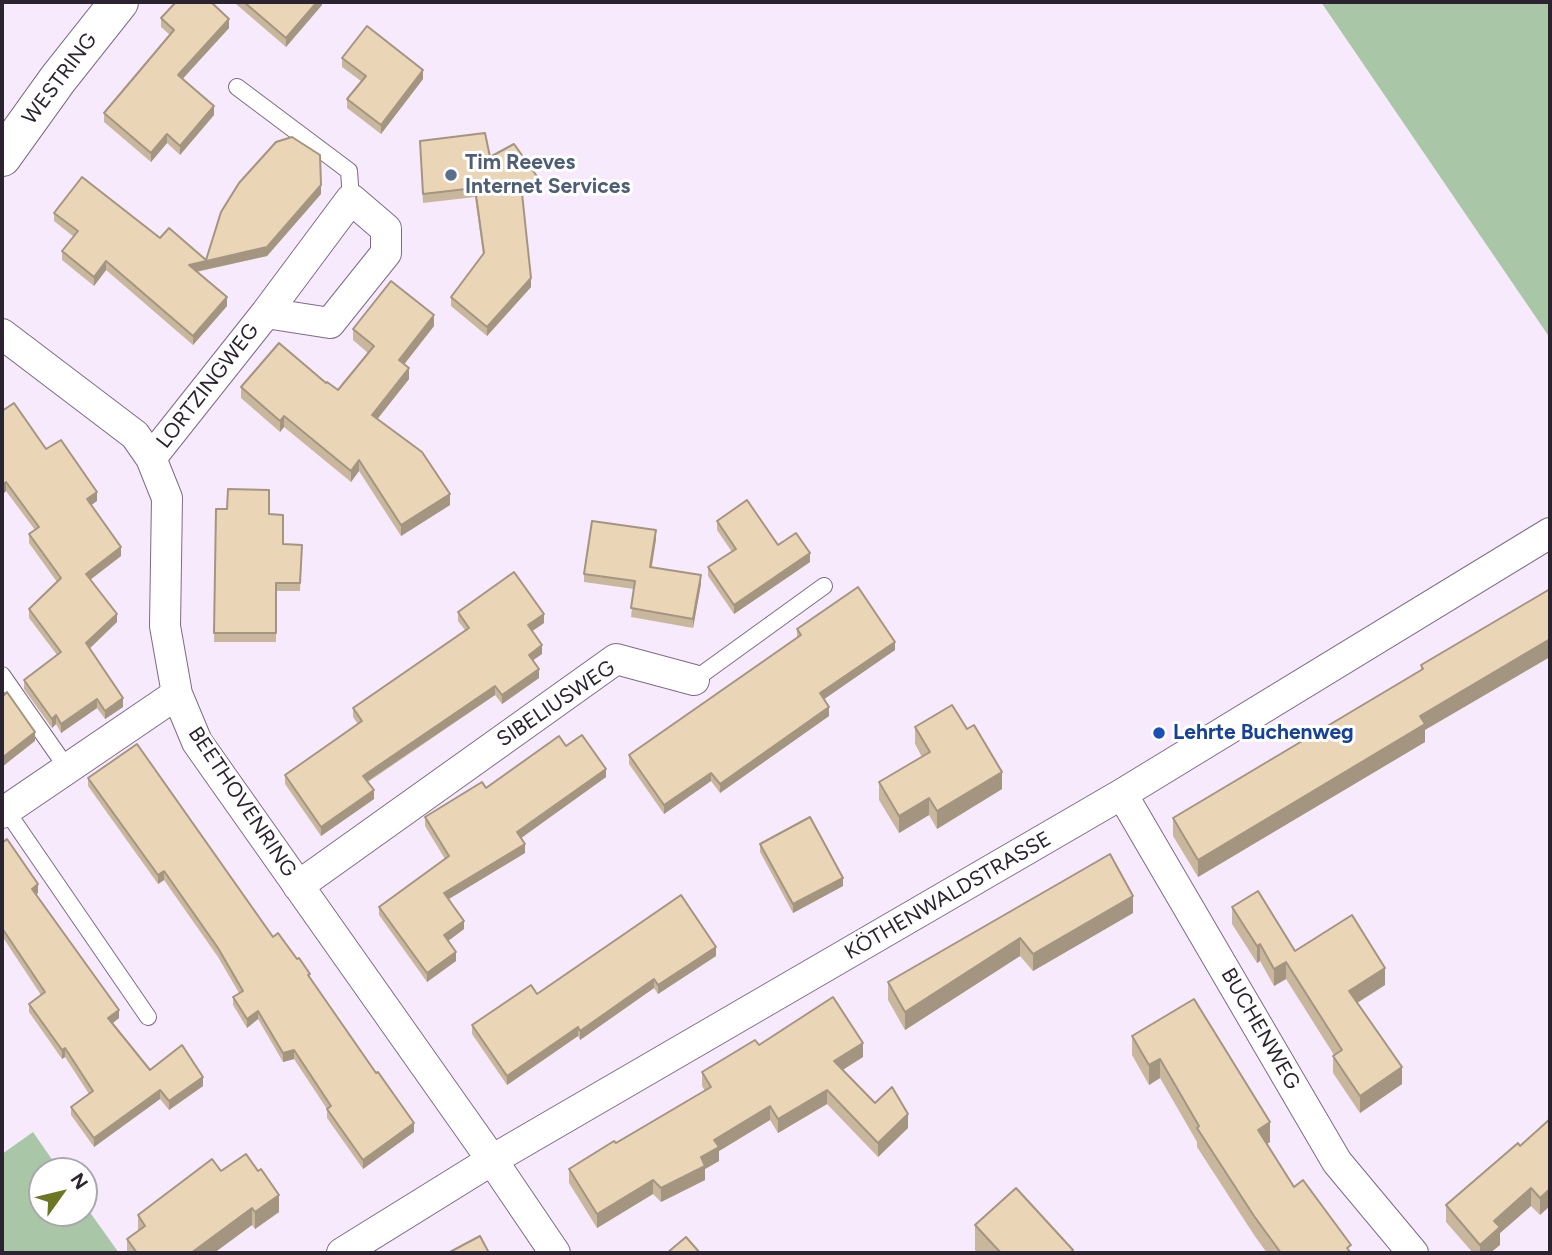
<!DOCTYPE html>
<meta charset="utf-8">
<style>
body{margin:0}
#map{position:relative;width:1552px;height:1255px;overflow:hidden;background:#f7eafd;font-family:Figtree,sans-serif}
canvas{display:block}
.frame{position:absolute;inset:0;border:4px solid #2b232f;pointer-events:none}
.north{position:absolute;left:28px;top:1157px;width:70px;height:70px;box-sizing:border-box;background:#fff;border:2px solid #aaa7ac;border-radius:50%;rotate:56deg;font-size:19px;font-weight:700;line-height:28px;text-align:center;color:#2b232f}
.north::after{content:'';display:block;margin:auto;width:24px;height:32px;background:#6c7723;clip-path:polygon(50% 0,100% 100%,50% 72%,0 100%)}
</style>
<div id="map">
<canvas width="1552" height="1255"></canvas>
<div class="frame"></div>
<div class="north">N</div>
</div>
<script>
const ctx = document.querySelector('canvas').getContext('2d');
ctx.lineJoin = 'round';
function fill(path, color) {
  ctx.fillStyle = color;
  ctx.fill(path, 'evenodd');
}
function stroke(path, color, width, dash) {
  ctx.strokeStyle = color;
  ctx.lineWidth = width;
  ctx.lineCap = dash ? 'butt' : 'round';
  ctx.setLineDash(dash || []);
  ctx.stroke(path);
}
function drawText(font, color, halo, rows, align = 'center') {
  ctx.font = font + ' Figtree,sans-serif';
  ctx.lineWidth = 6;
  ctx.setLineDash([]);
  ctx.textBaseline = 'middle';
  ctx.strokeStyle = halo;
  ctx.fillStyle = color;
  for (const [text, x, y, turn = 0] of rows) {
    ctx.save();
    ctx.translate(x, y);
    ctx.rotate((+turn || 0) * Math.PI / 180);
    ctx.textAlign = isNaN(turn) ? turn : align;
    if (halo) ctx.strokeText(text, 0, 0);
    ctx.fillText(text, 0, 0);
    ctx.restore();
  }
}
const green = new Path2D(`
 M1321,2H1550V338Z
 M33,1132L60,1171H42V1213H84V1204L119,1253H2V1154Z`);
const lane = new Path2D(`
 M237,87L349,171L351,199
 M2,675L67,768
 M694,680L824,586
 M6,810L148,1017`);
const street = new Path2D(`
 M2,334L135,435L151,458L167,498L165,626L177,694L197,742L492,1160L555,1253
 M151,458L266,313L351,199L386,229V253L330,323L266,313
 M1122,794L1337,1162L1413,1253
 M2,813L177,694
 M298,886L616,659L694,680
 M342,1253L492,1160L1122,794L1550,533`);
const secondary = new Path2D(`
 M2,157L58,79L119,2`);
const wall = new Path2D(`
 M236,2H322V5L286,47L236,4Z
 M161,18L229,28L182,79L214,115L180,155L167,143L151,162L104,122V113L170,35L161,27Z
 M342,58L423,79L381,134L347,108V99L361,81L342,67Z
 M420,141L490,157L541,182V191L522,193L531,287L487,336L451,306V297L483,254L475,197L423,203Z
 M321,194L267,256L197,272L227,306L193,345L106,270L94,286L62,260V251L74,237L54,221V213L160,238L206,260Z
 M434,326L404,364L409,379L377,419L450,505L401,536L359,471L351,482L284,427L280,432L241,398V387L326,383L338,390L368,353L353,340V329Z
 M2,411L46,449L97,501L91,505L121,556L90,580L117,622L90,648L123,707L105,719L97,708L61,733L56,724L52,728L24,689V680L57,655L29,618V609L57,582L29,543V534L35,530L6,491L2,495Z
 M216,509L269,514L283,544L302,545L300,591H276V642H214Z
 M717,521L778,545L810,562L734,614L708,576V567L732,552L717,530Z
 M656,539L652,567L701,584L693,628L631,617L634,589L584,582V574Z
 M1550,589L1425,730V742L1198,877L1173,836V818L1421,671V665Z
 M458,612L544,623L532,631L542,654L533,660L539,678L502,704L495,695L368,782L374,799L321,836L285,784V775L358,724L353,717V708L465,630L458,621Z
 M797,629L895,650L824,699L829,716L720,793L711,781L664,814L629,764V755L797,638Z
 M915,727L1002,789L937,829L929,815L899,833L879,800V782L922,757L915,744Z
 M566,746L606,777L521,838L525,853L448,899L464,929L448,941L456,961L427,982L379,915V907L445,859L425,826V817L486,788Z
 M88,778L273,937L310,978L414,1132L363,1169L327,1118V1109L294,1059L283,1062L258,1019L247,1028L233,1005V997L239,993L218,957L164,880L158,884L88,786Z
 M2,843L38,893L36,894L119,1018L112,1023L150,1070L203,1086L169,1110L160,1099L94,1147L71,1115V1107L89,1094L65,1057L62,1059L29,1012V1004L41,995L2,936Z
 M760,844L843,886L793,913L760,852Z
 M1133,896V913L1033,971L1020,956L905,1030L888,1000V982Z
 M1232,907L1295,951L1385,985L1357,1003L1402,1084L1360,1113L1333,1073V1056L1334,1055L1286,979L1274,986L1260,961L1257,963L1232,924Z
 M716,956L658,994L654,988L580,1040L578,1036L507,1085L472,1034V1025L537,994Z
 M1132,1036L1270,1142L1267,1144L1294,1187L1351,1253H1267L1254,1235L1197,1147V1142L1160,1078L1149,1085L1132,1055Z
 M759,1045L863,1057L843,1070L875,1103L908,1128L878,1157L827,1104L778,1133L770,1120L719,1151V1161L705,1169V1180L661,1202L653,1194L597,1228L569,1183V1169L705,1091L702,1086V1072Z
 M1550,1119L1540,1215L1531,1206L1500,1233V1245L1490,1253H1473L1446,1222V1205L1520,1146Z
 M221,1171L279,1212L255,1229L252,1225L214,1253H127V1239L138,1231V1215Z
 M975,1225L1073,1253H978L975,1250Z`);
const shadedWall = new Path2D(`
 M317,2H322V5L286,47V38Z
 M229,19V28L178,84V75Z
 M423,70V79L381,134V125Z
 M214,106V115L180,155V146Z
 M167,134V143L151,162V153Z
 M321,185V194L267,256L189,273V265L267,247Z
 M106,261V270L94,286V277Z
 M531,278V287L487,336V327Z
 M227,297V306L193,345V336Z
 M434,315V326L399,371V360Z
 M409,368V379L372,426V415Z
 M284,416V427L280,432V421Z
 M359,460V471L351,482V471Z
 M6,482V491L2,495V486Z
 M97,492V501L87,508V499Z
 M450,494V505L401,536V525Z
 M656,530V539L650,575V567Z
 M121,547V556L86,583V574Z
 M810,553V562L734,614V605Z
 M701,575V584L693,628V619Z
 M117,614V622L86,652V643Z
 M544,614V623L528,634V625Z
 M1550,639V657L1425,730V742L1198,877V860L1420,716Z
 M895,642V650L820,702V693Z
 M542,645V654L529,663V655Z
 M539,669V678L502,704V695Z
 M495,686V695L363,784V776Z
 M123,698V707L105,719V711Z
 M97,699V708L61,733V724Z
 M829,707V716L720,793V784Z
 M56,715V724L52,728V719Z
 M35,732V741L2,767V758Z
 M606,769V777L517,841V832Z
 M1002,772V789L937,829V811Z
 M711,773V781L664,814V805Z
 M374,790V799L321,836V827Z
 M929,798V815L899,833V816Z
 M525,844V853L444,902V893Z
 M164,871V880L158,884V875Z
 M843,878V886L793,913V904Z
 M38,884V893L32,897V889Z
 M1133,896V913L1033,971V954Z
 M464,921V929L444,944V935Z
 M1020,938V956L905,1030V1012Z
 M1260,944V961L1257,963V946Z
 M716,947V956L658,994V985Z
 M456,952V961L427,982V973Z
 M1286,962V979L1274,986V969Z
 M1385,968V985L1349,1008V991Z
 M654,979V988L580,1040V1031Z
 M119,1010V1018L108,1027V1018Z
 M258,1011V1019L247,1028V1019Z
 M578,1027V1036L507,1085V1076Z
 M863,1043V1057L834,1075V1061Z
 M65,1048V1057L62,1059V1050Z
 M294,1050V1059L283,1062V1053Z
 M1160,1059V1078L1149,1085V1065Z
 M1402,1067V1084L1360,1113V1096Z
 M203,1077V1086L169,1110V1101Z
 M160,1090V1099L94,1147V1138Z
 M827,1090V1104L778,1133V1119Z
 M770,1106V1120L719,1151V1161L705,1169V1180L661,1202V1188L714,1140Z
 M908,1114V1128L878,1157V1143Z
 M1270,1122V1142L1258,1149V1130Z
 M414,1123V1132L363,1169V1160Z
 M653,1180V1194L597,1228V1214Z
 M1531,1188V1206L1500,1233V1245L1490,1253H1480V1245L1494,1221Z
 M1550,1189V1206L1540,1215V1198Z
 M279,1195V1212L255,1229V1212Z
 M252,1208V1225L214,1253H191Z`);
const building = new Path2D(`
 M176,2H211L229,19L178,75L214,106L180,146L167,134L151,153L104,113L174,30L161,18Z
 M244,2H317L286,38Z
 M367,26L423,70L381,125L347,99L366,76L342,58Z
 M485,133L490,157L514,144L541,182L521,184L531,278L487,327L451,297L484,253L475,188L423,194L420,141Z
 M292,137L320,155L321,185L267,247L189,265L227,297L193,336L106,261L94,277L62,251L78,231L54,213L82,177L160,238L169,228L206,260L221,212L239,183L276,142Z
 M391,281L434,315L399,360L409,368L372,415L422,452L450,494L401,525L359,460L351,471L284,416L280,421L241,387L279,343L326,383L327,382L338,390L374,346L353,329Z
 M14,403L46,449L61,440L97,492L87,499L121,547L86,574L117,614L86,643L123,698L105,711L97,699L61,724L56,715L52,719L24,680L61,652L29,609L61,578L29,534L39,527L6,482L2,486V411Z
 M228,489L269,490V514L283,515V544L302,545L300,583H276V633H214L216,509H227Z
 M747,500L778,545L796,533L810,553L734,605L708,567L736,549L717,521Z
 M592,521L656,530L650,567L701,575L693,619L631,608L635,581L584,574Z
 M514,572L544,614L528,625L542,645L529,655L539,669L502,695L495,686L363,776L374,790L321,827L285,775L362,721L353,708L469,628L458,612Z
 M858,587L895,642L820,693L829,707L720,784L711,773L664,805L629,755L801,635L797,629Z
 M1550,589V639L1420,716L1425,724L1198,860L1173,818L1423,669L1421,665Z
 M7,692L35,732L2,758V697Z
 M952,705L967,729L974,725L1002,772L937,811L929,798L899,816L879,782L930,752L915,727Z
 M582,735L606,769L517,832L525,844L444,893L464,921L444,935L456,952L427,973L379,907L449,856L425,817L482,782L486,788L559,736L566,746Z
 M137,744L273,937L278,933L297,959L299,958L310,974L308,975L376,1073L378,1072L414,1123L363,1160L327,1109L331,1106L294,1050L283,1053L258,1011L247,1019L233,997L243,991L218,948L164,871L158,875L88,778Z
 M810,817L843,878L793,904L760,844Z
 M7,839L38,884L32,889L119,1010L108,1018L150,1070L182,1045L203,1077L169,1101L160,1090L94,1138L71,1107L93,1091L65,1048L62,1050L29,1004L45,992L2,928V843Z
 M1110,854L1133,896L1033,954L1020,938L905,1012L888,982Z
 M1258,891L1295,951L1352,915L1385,968L1349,991L1402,1067L1360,1096L1333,1056L1342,1050L1286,962L1274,969L1260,944L1257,946L1232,907Z
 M681,895L716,947L658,985L654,979L580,1031L578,1027L507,1076L472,1025L531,985L537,994Z
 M833,997L863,1043L834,1061L875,1103L892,1087L908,1114L878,1143L827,1090L778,1119L770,1106L714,1140L719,1147L701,1157L705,1166L661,1188L653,1180L597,1214L569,1169L614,1141L616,1143L711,1087L702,1072L755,1040L759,1045Z
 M1194,999L1270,1122L1258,1130L1294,1187L1303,1180L1351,1245L1347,1248L1351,1253H1281L1254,1216L1197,1128L1199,1126L1160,1059L1149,1065L1132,1036Z
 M1550,1119V1189L1540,1198L1531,1188L1494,1221L1500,1227L1480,1245L1446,1205L1518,1143L1520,1146Z
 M246,1154L258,1171L261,1169L279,1195L255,1212L252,1208L191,1253H137L127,1239L145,1226L138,1215L212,1159L221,1171Z
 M1016,1188L1073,1250L1070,1253H1001L975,1225Z
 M480,1236L489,1253H448Z
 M686,1237L700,1253H667Z`);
const markers = [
 [451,175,7,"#5c6f8a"],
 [1159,733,7,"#1a4fb4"]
];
const streetNames = [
 ["WESTRING",60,79,-53],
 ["LORTZINGWEG",208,386,-52],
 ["SIBELIUSWEG",556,704,-34],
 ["BEETHOVENRING",242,802,56],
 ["KÖTHENWALDSTRASSE",948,896,-30],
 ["BUCHENWEG",1260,1029,60]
];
const serviceNames = [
 ["Tim Reeves",465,163],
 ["Internet Services",465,187]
];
const transitNames = [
 ["Lehrte Buchenweg",1173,733]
];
fill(green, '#a9c7a6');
stroke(lane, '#7e6b86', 18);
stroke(street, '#7e6b86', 32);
stroke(secondary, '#7e6b86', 40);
stroke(lane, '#fff', 16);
stroke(street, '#fff', 30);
stroke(secondary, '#fff', 38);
fill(wall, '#c9b79d');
fill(shadedWall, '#a49580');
fill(building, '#ead5b7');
stroke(building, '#a49580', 2);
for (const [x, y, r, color] of markers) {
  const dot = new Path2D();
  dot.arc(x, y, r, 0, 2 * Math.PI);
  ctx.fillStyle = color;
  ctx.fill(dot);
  stroke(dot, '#fff', 2.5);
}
drawText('21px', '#2b232f', '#fff', streetNames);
drawText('bold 21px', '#4e5e75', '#fff', serviceNames, 'left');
drawText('bold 21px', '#164399', '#fff', transitNames, 'left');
</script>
